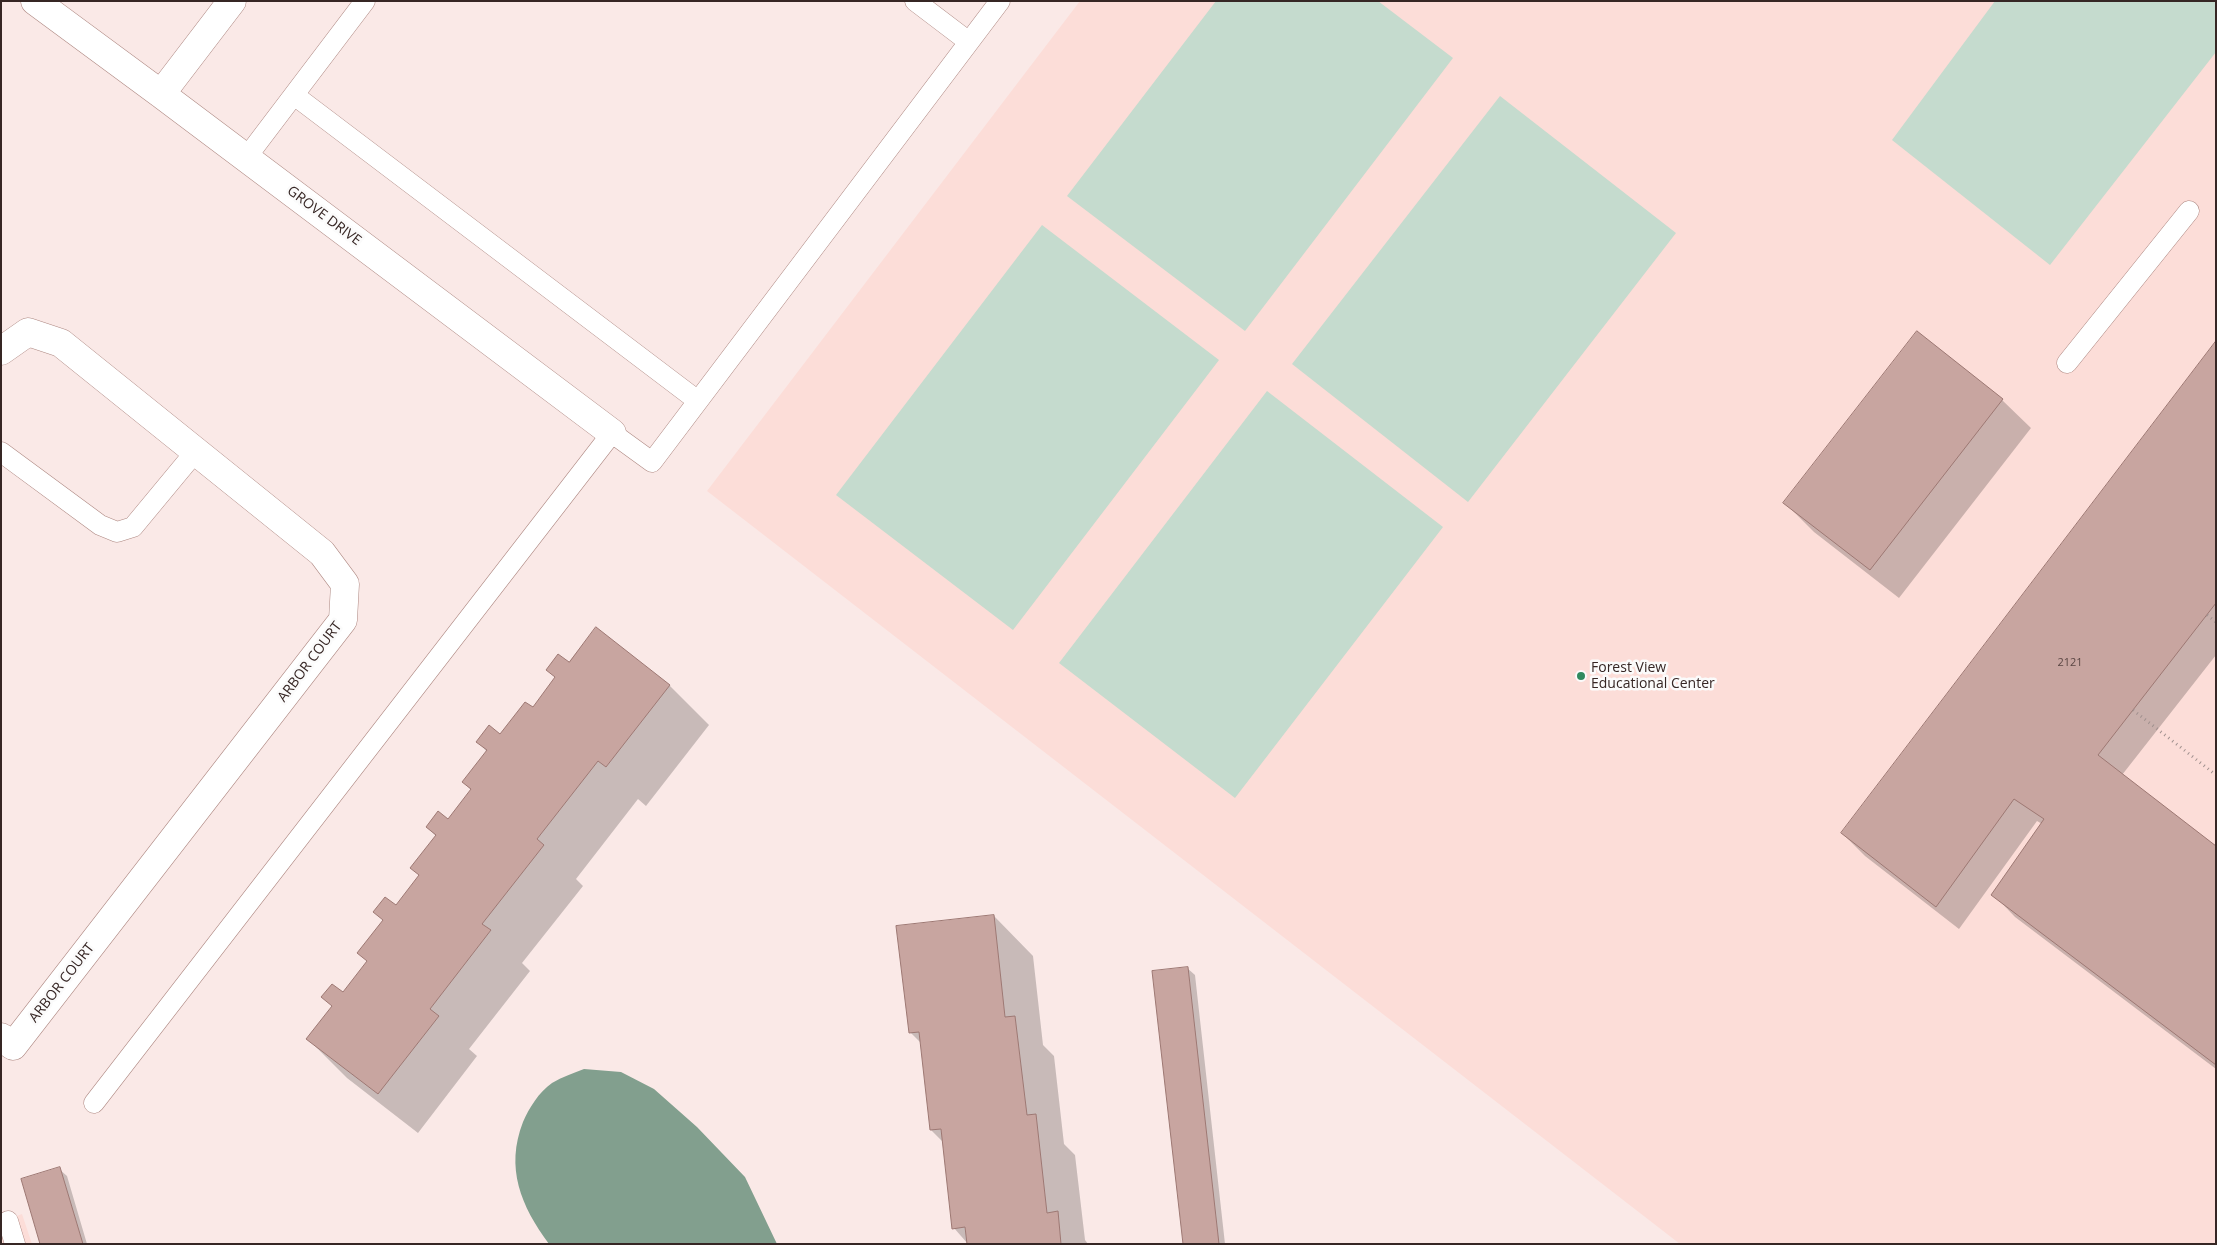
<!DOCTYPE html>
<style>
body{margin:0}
#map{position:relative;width:2217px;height:1245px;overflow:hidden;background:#fae9e7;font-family:"Open Sans",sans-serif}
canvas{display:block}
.frame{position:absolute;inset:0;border:2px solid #362624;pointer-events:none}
</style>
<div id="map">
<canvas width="2217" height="1245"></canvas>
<div class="frame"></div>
</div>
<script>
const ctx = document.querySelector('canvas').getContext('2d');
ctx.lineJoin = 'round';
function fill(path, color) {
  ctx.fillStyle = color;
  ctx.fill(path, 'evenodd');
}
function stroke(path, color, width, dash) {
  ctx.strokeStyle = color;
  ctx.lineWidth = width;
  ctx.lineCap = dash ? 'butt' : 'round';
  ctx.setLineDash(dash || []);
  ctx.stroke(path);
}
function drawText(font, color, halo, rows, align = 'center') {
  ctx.font = font + ' "Open Sans",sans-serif';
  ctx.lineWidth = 5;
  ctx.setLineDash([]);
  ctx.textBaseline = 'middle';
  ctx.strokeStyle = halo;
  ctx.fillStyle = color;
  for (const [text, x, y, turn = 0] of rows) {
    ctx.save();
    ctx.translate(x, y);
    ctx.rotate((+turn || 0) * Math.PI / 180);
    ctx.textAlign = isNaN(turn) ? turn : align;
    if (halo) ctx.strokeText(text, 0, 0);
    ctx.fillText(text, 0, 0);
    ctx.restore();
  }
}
const built = new Path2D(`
 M1080,1H2216V1244H1680L707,491Z
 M22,1214L32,1244H1V1222Z`);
const green = new Path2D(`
 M1216,1H1378L1453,58L1245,331L1067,196Z
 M1995,1H2216V52L2050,265L1892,140Z
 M1500,96L1676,233L1468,502L1292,364Z
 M1042,225L1219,360L1013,630L836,495Z
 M1267,391L1443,527L1235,798L1059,663Z`);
const water = new Path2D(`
 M584,1069L621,1072L654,1089L697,1127L745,1177L777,1244H549C521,1206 505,1168 523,1122C529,1108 539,1092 552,1083C562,1077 574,1073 584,1069Z`);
const shadow = new Path2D(`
 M2216,344V655L2122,775L2216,847V1069L2015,917L1993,894L2042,824L2037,821L1959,929L1865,856L1842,833Z
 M2002,400L2031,428L1899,598L1814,532L1785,503Z
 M596,629L670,686L709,725L646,806L638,799L576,879L583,886L522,963L530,971L469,1049L477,1056L418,1133L347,1078L308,1039L333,1007L323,997L343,994L368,962L359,953L420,876L412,868L436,836L427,827L448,821L471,790L463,782L487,752L478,742L501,735L533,709L556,678L548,670L569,664Z
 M994,916L1033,956L1043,1045L1054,1056L1064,1144L1075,1155L1085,1240L1088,1244H968L954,1228L944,1143L931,1130L922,1044L910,1032Z
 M1187,968L1195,975L1225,1244H1184Z
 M59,1169L67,1176L87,1244H42Z`);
const building = new Path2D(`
 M1917,331L2003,399L1870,570L1783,503Z
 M2216,341V603L2098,755L2216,846V1065L1991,895L2044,819L2014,799L1936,907L1841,833Z
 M596,627L670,685L606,767L598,761L537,839L544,845L482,924L491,930L430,1009L439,1016L378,1094L306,1039L332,1006L321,997L332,984L343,992L367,961L357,953L383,920L373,912L385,897L396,905L419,875L410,868L436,835L426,827L438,811L448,819L471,789L462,782L487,750L476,742L489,725L500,734L525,702L533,707L555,677L546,670L558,654L569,662Z
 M994,915L1005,1017L1015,1016L1027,1115L1036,1114L1047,1213L1058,1211L1061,1244H967L965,1227L952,1229L941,1129L930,1130L919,1032L909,1033L896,926Z
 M1188,967L1219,1244H1183L1152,971Z
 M60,1167L83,1244H40L21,1179Z`);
const path = new Path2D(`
 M2207,615L2216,622
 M2133,710L2216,775`);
const lane = new Path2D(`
 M915,1L969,42
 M294,95L698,401
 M246,158L365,1
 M2067,363L2189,211
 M1,452L100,525L117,532L133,527L196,451
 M94,1103L612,433L652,462L1000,1
 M8,1221L15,1244`);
const street = new Path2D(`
 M35,1L161,94L612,433
 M161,94L232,1
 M1,351L28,332L61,343L322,553L345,584L343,620L13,1046L1,1037`);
const markers = [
 [1581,676,5,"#308a5f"]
];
const numberNames = [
 ["2121",2070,663]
];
const streetNames = [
 ["GROVE DRIVE",324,216,37],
 ["ARBOR COURT",310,662,-53],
 ["ARBOR COURT",62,983,-52]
];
const poiNames = [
 ["Forest View",1591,668],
 ["Educational Center",1591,684]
];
fill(built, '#fcddd8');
fill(green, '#c5dbce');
fill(water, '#829f8e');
fill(shadow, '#0003');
fill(building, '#c8a5a0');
stroke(building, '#9d7873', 1);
stroke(lane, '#ad8781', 21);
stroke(street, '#ad8781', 29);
stroke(path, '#a0908e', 3, [1, 4]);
stroke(lane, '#fff', 20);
stroke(street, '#fff', 28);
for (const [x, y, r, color] of markers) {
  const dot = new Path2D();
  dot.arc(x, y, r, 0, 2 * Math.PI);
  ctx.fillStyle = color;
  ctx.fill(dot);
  stroke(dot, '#fbfbfb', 2);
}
drawText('11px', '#5a4643', null, numberNames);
drawText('14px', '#362624', '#fbfbfb', streetNames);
drawText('14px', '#362624', '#fbfbfb', poiNames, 'left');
</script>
